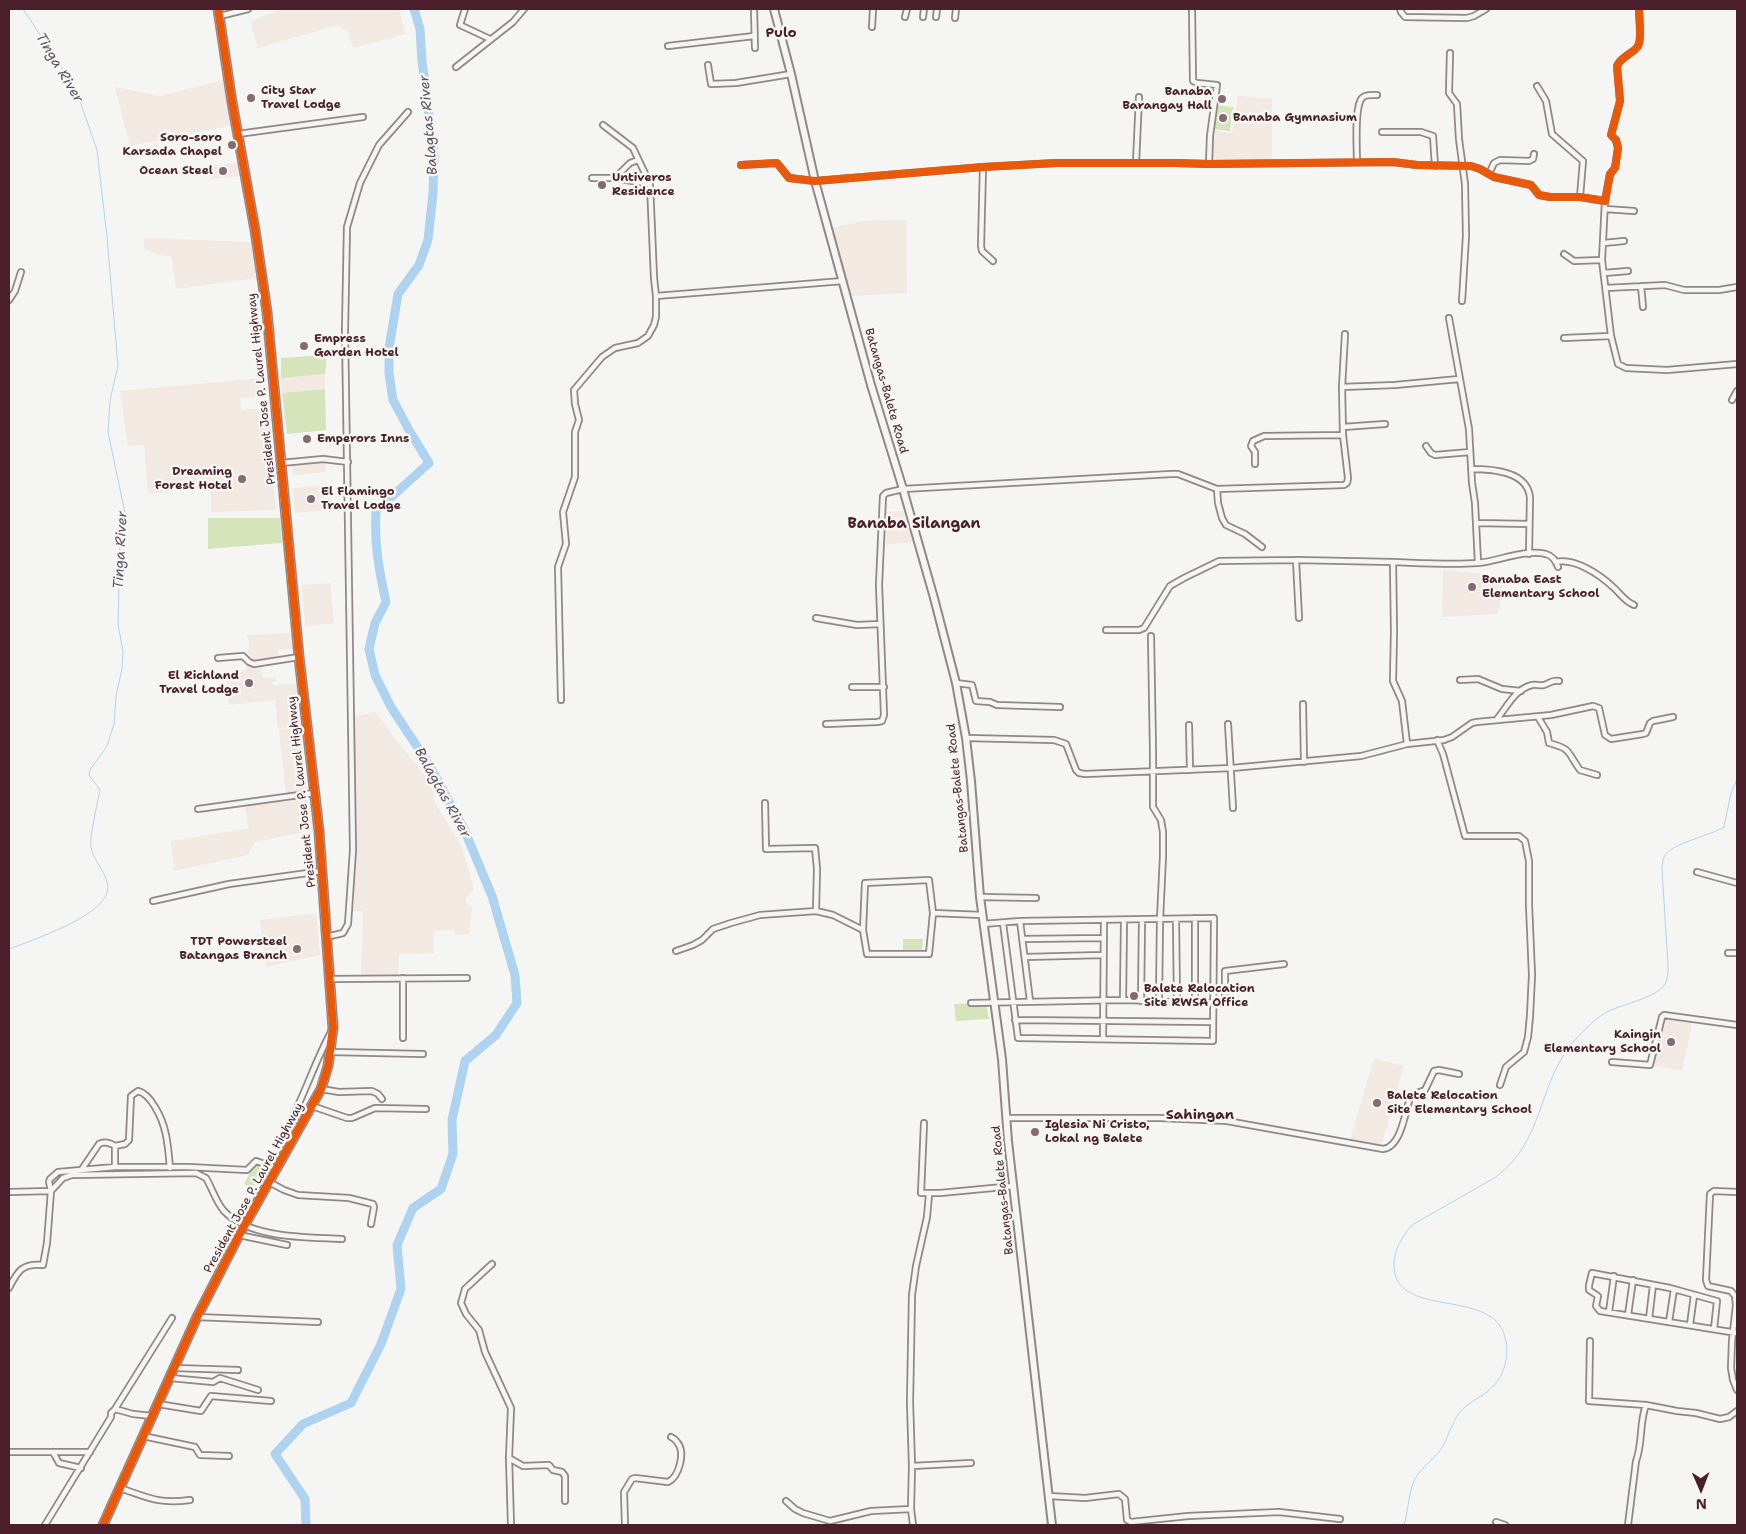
<!DOCTYPE html>
<style>
body{margin:0}
#map{position:relative;width:1746px;height:1534px;overflow:hidden;background:#f5f5f3;font-family:"Shantell Sans",sans-serif}
canvas{display:block}
.frame{position:absolute;inset:0;border:10px solid #4a1f2b;pointer-events:none}
.north{position:absolute;left:1676px;top:1464px;width:50px;height:50px;-webkit-text-stroke:4px #f6f6f2;paint-order:stroke;rotate:179deg;font-size:14px;font-weight:700;line-height:20px;text-align:center;color:#4a1f2b}
.north::after{content:'';display:block;margin:auto;width:18px;height:22px;background:#4a1f2b;clip-path:polygon(50% 0,100% 100%,50% 72%,0 100%)}
</style>
<div id="map">
<canvas width="1746" height="1534"></canvas>
<div class="frame"></div>
<div class="north">N</div>
</div>
<script>
const ctx = document.querySelector('canvas').getContext('2d');
ctx.lineJoin = 'round';
function fill(path, color) {
  ctx.fillStyle = color;
  ctx.fill(path, 'evenodd');
}
function stroke(path, color, width, dash) {
  ctx.strokeStyle = color;
  ctx.lineWidth = width;
  ctx.lineCap = dash ? 'butt' : 'round';
  ctx.setLineDash(dash || []);
  ctx.stroke(path);
}
function drawText(font, color, halo, rows, align = 'center') {
  ctx.font = font + ' "Shantell Sans",sans-serif';
  ctx.lineWidth = 5;
  ctx.setLineDash([]);
  ctx.textBaseline = 'middle';
  ctx.strokeStyle = halo;
  ctx.fillStyle = color;
  for (const [text, x, y, turn = 0] of rows) {
    ctx.save();
    ctx.translate(x, y);
    ctx.rotate((+turn || 0) * Math.PI / 180);
    ctx.textAlign = isNaN(turn) ? turn : align;
    if (halo) ctx.strokeText(text, 0, 0);
    ctx.fillText(text, 0, 0);
    ctx.restore();
  }
}
const built = new Path2D(`
 M284,9H399L406,34L353,48L348,32L338,25L258,48L250,21Z
 M223,80L232,125L130,146L115,87L160,96Z
 M1238,96L1272,99V162H1209L1211,130L1232,133Z
 M237,163L240,176L210,179L209,166Z
 M906,220L907,293L851,296L832,228L862,221Z
 M144,238L251,242L256,278L176,289L171,256L159,255L144,249Z
 M325,374V389L282,393L281,378Z
 M264,378V396L240,398L241,410L265,408L276,510L211,512V487L148,494L144,445L128,446L120,391Z
 M325,461L326,472L293,475L292,463Z
 M328,485V510L295,513L293,488Z
 M903,511L913,542L882,545L884,512Z
 M1443,570L1503,576L1501,598L1497,614L1442,617Z
 M330,583L334,623L305,626L302,585Z
 M290,633L292,649L278,650L279,658L253,661L250,660L247,650L250,649L247,635Z
 M261,664L262,677L276,678V681L271,682L274,685L297,684L300,727L278,729L275,700L229,705L226,675L246,670V666Z
 M375,712L427,779L428,786L433,787L435,803L462,847L474,890L466,898V903L472,907L469,934L455,935L454,930L434,931V953L399,954L398,975L361,976L363,911H353L355,849L353,717Z
 M301,728L307,790L286,794L279,730Z
 M307,794L313,830L255,842L248,855L174,871L171,841L249,828L244,803Z
 M316,913L320,955L266,967L260,920Z
 M1658,1014L1693,1018L1682,1071L1650,1065Z
 M1374,1058L1404,1066L1381,1147L1350,1140Z`);
const green = new Path2D(`
 M1216,105L1233,107L1230,131L1212,129Z
 M327,355L325,374L281,378V358Z
 M325,389L326,430L287,434L282,393Z
 M208,518H280L282,543L208,549Z
 M903,939H923L922,950H903Z
 M986,1003L989,1019L956,1021L954,1004Z
 M255,1163L263,1168L253,1188L244,1184Z`);
const stream = new Path2D(`
 M9,949C32,940 99,918 107,893C112,877 93,862 91,847C89,838 98,801 100,790L89,775L90,770L107,746L114,724L116,696L122,669L123,652L118,624L120,539L125,513L108,432L110,400L118,366L107,237L97,150L81,104L66,74L23,9
 M1404,1525C1409,1510 1408,1487 1418,1474C1425,1464 1437,1457 1443,1446C1449,1435 1452,1422 1460,1412C1467,1403 1478,1399 1487,1392C1505,1378 1511,1354 1504,1334C1489,1288 1394,1319 1394,1265C1394,1249 1402,1237 1412,1225L1496,1177C1546,1139 1537,1082 1575,1040C1584,1030 1595,1019 1607,1012C1622,1004 1657,998 1665,984C1668,978 1668,971 1668,965L1662,869C1662,865 1663,860 1664,857C1671,843 1710,836 1724,827L1731,793L1737,779`);
const river = new Path2D(`
 M306,1525L305,1499L275,1454L303,1424L351,1403L381,1344L401,1289L397,1245L413,1208L441,1189L453,1154L452,1120L465,1061L496,1035L517,1003L515,975L492,896L464,829L428,763L391,707L375,675L369,649L375,623L386,602C379,570 374,544 376,511L429,463L409,430L393,400L389,373V348L398,294L419,265L428,240L433,193L434,155L422,61L420,29L414,9`);
const minor = new Path2D(`
 M465,9L460,25L490,39
 M754,9L755,48
 M1192,9L1193,81L1197,83L1217,85L1210,136L1209,164
 M1400,9L1401,12L1405,17L1467,18L1474,16L1486,9
 M220,16L248,9
 M905,17L907,9
 M923,17L924,9
 M936,17L937,9
 M955,18L956,9
 M872,27L873,9
 M668,46L754,36
 M1450,53L1449,93L1457,104L1459,139L1465,184L1466,236L1462,301
 M708,65L711,84L736,83L791,74
 M456,67L513,22L524,9
 M1537,86L1546,101L1552,134L1583,161L1580,197
 M1382,132H1421L1433,136L1435,166
 M238,134L363,117
 M1357,162C1357,149 1354,107 1362,98C1365,94 1373,95 1377,95
 M1136,163L1139,97
 M741,165L777,163L789,178L815,181L983,167L1056,163H1176L1209,164L1393,162L1417,165L1471,166L1480,169L1494,177L1531,185L1539,195L1550,197H1580L1605,201L1610,174L1615,168L1618,148L1616,140L1611,135L1620,101L1617,66C1621,56 1633,54 1638,46C1642,40 1639,17 1639,9
 M983,167L981,246L982,251L993,261
 M1489,174L1494,163L1500,160L1529,161L1533,159L1534,154
 M592,178H615L650,184
 M615,178L630,163L638,160
 M1605,201L1602,260L1611,336L1618,364L1626,368L1667,370L1737,364
 M1605,209L1634,211
 M1604,243L1624,241
 M1564,254L1574,261L1602,260
 M1604,273L1628,271
 M1641,286L1643,307
 M1606,288L1665,285L1684,290H1719L1737,287
 M656,296L843,281
 M9,300L15,291L21,272
 M1449,318L1469,429L1472,483L1475,503L1478,563
 M1564,338L1611,336
 M1342,387L1345,334
 M1732,400L1737,391
 M1343,427L1385,424
 M1426,446L1431,453L1435,455L1470,452
 M281,463L323,459L348,462
 M1255,464V452L1251,446L1253,441L1264,436L1343,435
 M1471,469C1492,469 1528,471 1530,498L1529,554
 M1217,489L1218,503L1222,518L1226,525L1245,534L1262,547
 M1476,523L1529,524
 M1393,562C1421,563 1450,565 1478,563C1499,561 1524,549 1546,554C1553,556 1556,561 1558,567
 M1556,562C1575,558 1599,574 1613,587C1621,594 1624,601 1634,605
 M816,618L857,625L880,624
 M1299,618L1296,560L1393,562L1394,631L1393,681L1402,701L1407,744
 M1106,630H1139L1144,628L1170,586L1184,578L1219,561L1296,560
 M1151,636L1153,752V807L1161,820L1163,832V856L1160,919L1159,1001
 M218,658L243,656L249,662L254,664L299,657
 M1460,680L1478,679L1502,689L1521,691
 M956,683L972,685L976,701L990,702L997,705L1060,707
 M852,687H884
 M561,700L558,567L566,544L563,512L575,477V432L579,420L575,404L574,390L602,357L615,348L638,343L648,336L654,325L656,317V296L654,278L650,184L633,148L603,125
 M1303,704L1304,762
 M1538,717L1547,732L1549,743C1572,749 1567,752 1580,770L1597,775
 M1497,719C1507,707 1515,689 1532,685C1536,684 1540,686 1544,685C1550,683 1551,680 1559,681
 M826,724L877,722L882,721L884,715L879,585L883,496L886,493L903,489L1171,474H1178L1217,489L1344,485L1347,483L1348,478L1343,435L1342,387L1395,385L1459,379
 M1228,724L1233,808
 M1189,725L1190,770
 M966,738L1054,740L1066,744L1076,770L1079,773L1085,774L1232,768L1361,756L1407,744L1444,740L1452,737L1472,723L1477,722L1551,715L1593,706L1599,708L1605,735L1611,739L1643,734L1646,733L1650,723L1653,721L1673,717
 M1437,740L1443,754L1465,836H1519L1525,841L1529,861V905L1532,975L1530,1016L1528,1037L1524,1052L1506,1067L1500,1085
 M765,803L766,849L815,848L817,869L816,911L833,915L863,930
 M198,809L314,793
 M1697,872L1737,883
 M929,880L933,913L929,954H867L863,930L865,883Z
 M980,897L1036,898
 M153,901L229,884L322,871
 M933,913L982,915
 M1176,919L1177,1002
 M1020,921L1030,1001
 M983,924L1020,921L1214,918L1213,1041L1018,1038L1003,923
 M326,937L343,933L348,924L353,850L345,330L347,227L360,183L379,145L408,112
 M1022,939L1104,938
 M676,951L693,945L702,940L713,929L731,923L760,915L816,911
 M1728,953H1737
 M1025,957L1103,955
 M330,979L467,978
 M1123,1000L1124,920
 M1141,1001L1142,920
 M1195,1002V918
 M971,1003L1123,1000L1225,1003V971L1284,964
 M1015,1020L1213,1022
 M403,1038V978
 M1103,1039L1104,920
 M331,1052L423,1054
 M1612,1062L1650,1065L1662,1017L1664,1015L1737,1025
 M321,1089L339,1092L372,1091L378,1094L382,1099
 M312,1106L347,1118H352L375,1108L426,1109
 M1007,1118H1160L1227,1121L1383,1149C1402,1147 1405,1110 1411,1095L1425,1090L1434,1071L1439,1070L1459,1074
 M924,1123L921,1193H940L1014,1186
 M284,1133C303,1101 313,1065 331,1032
 M115,1167V1146L125,1144L129,1140L131,1096L138,1091C146,1093 151,1100 155,1107C167,1126 168,1146 170,1168
 M82,1169L99,1144C104,1141 111,1143 115,1146
 M269,1182L284,1190L298,1195L349,1198L373,1204L374,1207L371,1224
 M9,1192L51,1191L63,1178L72,1175L196,1173L206,1178C212,1188 216,1202 224,1211C250,1239 308,1237 342,1239
 M1737,1192L1714,1191L1710,1194L1706,1280L1708,1286L1731,1291L1735,1296L1736,1305L1732,1341L1731,1368L1733,1380L1737,1390
 M239,1235L287,1245
 M492,1264L465,1289L461,1303L466,1314L479,1330L485,1352L511,1408L509,1458L511,1525
 M9,1288C18,1270 23,1263 43,1265L47,1243L51,1191L49,1182L50,1179L58,1172L115,1167H188L247,1170L256,1161L276,1168
 M1609,1312L1614,1276
 M1628,1315L1633,1280
 M197,1317L318,1322
 M1649,1319L1653,1285
 M1669,1322L1674,1289
 M1690,1325L1694,1295
 M1714,1329L1717,1301L1670,1288L1592,1273L1589,1285V1290L1598,1296L1596,1306L1600,1311L1737,1333
 M1590,1341L1589,1401L1646,1405L1677,1411L1696,1413L1720,1419L1729,1417L1737,1411
 M175,1368L238,1370
 M170,1378L213,1382L220,1378L258,1390
 M158,1404L201,1411L211,1396L271,1401
 M115,1409L172,1318
 M143,1436L195,1447L200,1455L229,1456
 M9,1452H90
 M53,1452L59,1463L81,1468
 M509,1458L523,1466L549,1465L553,1470L562,1472L565,1476V1501
 M912,1466L971,1463
 M120,1488C149,1498 158,1504 190,1500
 M1049,1496L1085,1498L1119,1494L1125,1499L1127,1520L1131,1522L1188,1516L1279,1512L1340,1519
 M786,1501L795,1509L803,1513L830,1521L871,1511L911,1509
 M1496,1522L1505,1525
 M45,1525L111,1417V1413L115,1409L133,1414L152,1416
 M625,1525L624,1492L632,1479L635,1478L668,1482C679,1477 686,1452 677,1442C676,1440 673,1438 671,1437
 M913,1525L911,1509L912,1466L910,1402L912,1295L916,1266L927,1217L929,1194
 M1628,1525L1636,1461C1643,1443 1639,1423 1646,1405`);
const secondary = new Path2D(`
 M774,9L791,74L815,181L871,385L903,489L934,598L956,683L966,738L971,781L980,897L1002,1059L1008,1141L1052,1525`);
const trunk = new Path2D(`
 M103,1525L197,1317L239,1235L321,1089L328,1066L333,1028L319,831L299,657L267,312L255,230L232,102L218,9`);
const cycleway = new Path2D(`
 M741,165L777,163L789,178L815,181L983,167L1056,163H1176L1209,164L1393,162L1417,165L1471,166L1480,169L1494,177L1531,185L1539,195L1550,197H1580L1605,201L1610,174L1615,168L1618,148L1616,140L1611,135L1620,101L1617,66C1621,56 1633,54 1638,46C1642,40 1639,17 1639,9
 M103,1525L197,1317L239,1235L321,1089L328,1066L333,1028L319,831L299,657L267,312L255,230L232,102L218,9`);
const markers = [
 [251,98,5,"#866a71"],
 [1222,99,5,"#866a71"],
 [1223,118,5,"#866a71"],
 [232,145,5,"#866a71"],
 [223,171,5,"#866a71"],
 [602,185,5,"#866a71"],
 [304,346,5,"#866a71"],
 [307,439,5,"#866a71"],
 [242,479,5,"#866a71"],
 [311,499,5,"#866a71"],
 [1472,587,5,"#866a71"],
 [249,683,5,"#866a71"],
 [297,949,5,"#866a71"],
 [1134,996,5,"#866a71"],
 [1671,1042,5,"#866a71"],
 [1377,1103,5,"#866a71"],
 [1035,1132,5,"#866a71"]
];
const poiNames = [
 ["City Star",261,91],
 ["Travel Lodge",261,105],
 ["Banaba",1212,92,"right"],
 ["Barangay Hall",1212,106,"right"],
 ["Banaba Gymnasium",1233,118],
 ["Soro-soro",222,138,"right"],
 ["Karsada Chapel",222,152,"right"],
 ["Ocean Steel",213,171,"right"],
 ["Untiveros",612,178],
 ["Residence",612,192],
 ["Empress",314,339],
 ["Garden Hotel",314,353],
 ["Emperors Inns",317,439],
 ["Dreaming",232,472,"right"],
 ["Forest Hotel",232,486,"right"],
 ["El Flamingo",321,492],
 ["Travel Lodge",321,506],
 ["Banaba East",1482,580],
 ["Elementary School",1482,594],
 ["El Richland",239,676,"right"],
 ["Travel Lodge",239,690,"right"],
 ["TDT Powersteel",287,942,"right"],
 ["Batangas Branch",287,956,"right"],
 ["Balete Relocation",1144,989],
 ["Site RWSA Office",1144,1003],
 ["Kaingin",1661,1035,"right"],
 ["Elementary School",1661,1049,"right"],
 ["Balete Relocation",1387,1096],
 ["Site Elementary School",1387,1110],
 ["Iglesia Ni Cristo,",1045,1125],
 ["Lokal ng Balete",1045,1139]
];
const streetNames = [
 ["President Jose P. Laurel Highway",262,389,-96],
 ["Batangas-Balete Road",886,391,74],
 ["Batangas-Balete Road",958,788,-96],
 ["President Jose P. Laurel Highway",302,792,-96],
 ["President Jose P. Laurel Highway",254,1188,-61],
 ["Batangas-Balete Road",1003,1190,-96]
];
const neighbourhoodNames = [
 ["Pulo",781,33],
 ["Sahingan",1200,1115]
];
const waterNames = [
 ["Tinga River",59,68,59],
 ["Balagtas River",429,125,-95],
 ["Tinga River",121,550,-87],
 ["Balagtas River",442,793,61]
];
const quarterNames = [
 ["Banaba Silangan",914,524]
];
fill(built, '#f1e9e2');
fill(green, '#d5e4bb');
stroke(stream, '#aed3f0', 1);
stroke(river, '#aed3f0', 9);
stroke(minor, '#8f8788', 8);
stroke(secondary, '#8f8788', 10);
stroke(trunk, '#8f8788', 11);
stroke(minor, '#f5f5f3', 4.5);
stroke(secondary, '#f5f5f3', 6);
stroke(trunk, '#e9e6da', 8);
stroke(cycleway, '#e8590c', 8);
for (const [x, y, r, color] of markers) {
  const dot = new Path2D();
  dot.arc(x, y, r, 0, 2 * Math.PI);
  ctx.fillStyle = color;
  ctx.fill(dot);
  stroke(dot, '#f6f6f2', 2);
}
drawText('bold 12px', '#4a1f2b', '#f6f6f2', poiNames, 'left');
drawText('12px', '#4a1f2b', '#f6f6f2', streetNames);
drawText('bold 14px', '#4a1f2b', '#f6f6f2', neighbourhoodNames);
drawText('italic 14px', '#5f5166', '#f6f6f2', waterNames);
drawText('bold 15px', '#4a1f2b', '#f6f6f2', quarterNames);
</script>
